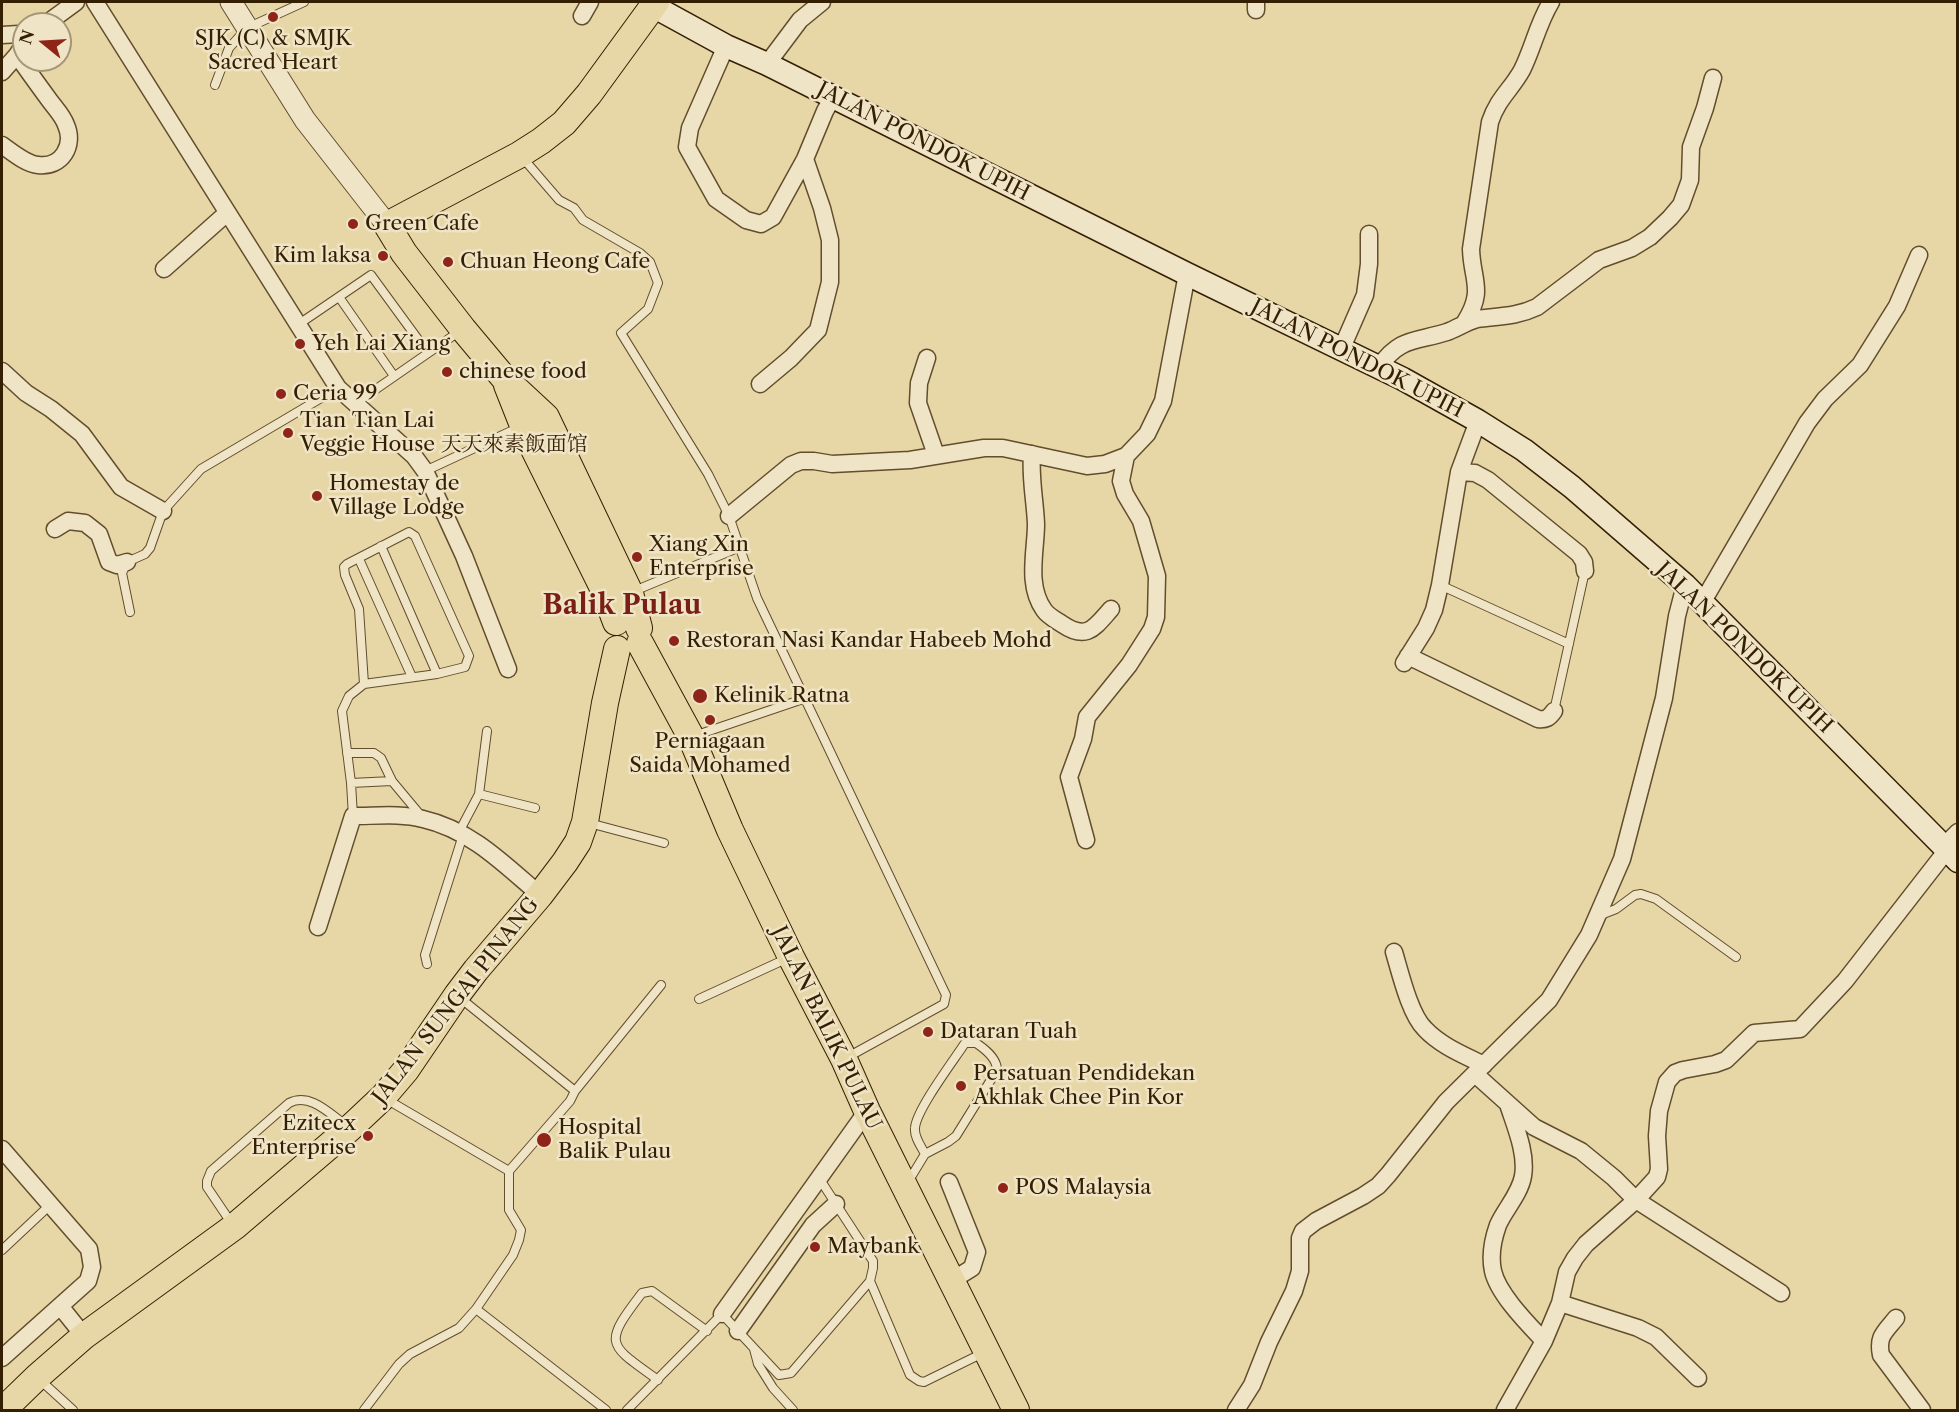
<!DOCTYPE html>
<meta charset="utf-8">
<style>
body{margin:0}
#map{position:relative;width:1959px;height:1412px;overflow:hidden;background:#e7d7a7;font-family:"Libre Caslon Text",serif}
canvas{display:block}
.frame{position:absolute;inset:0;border:3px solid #351f03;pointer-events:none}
.north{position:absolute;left:12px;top:12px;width:60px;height:60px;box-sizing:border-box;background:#efe5c6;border:2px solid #a59678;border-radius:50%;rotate:288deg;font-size:16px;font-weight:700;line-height:24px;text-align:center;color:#351f03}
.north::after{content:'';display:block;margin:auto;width:21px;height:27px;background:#8f2418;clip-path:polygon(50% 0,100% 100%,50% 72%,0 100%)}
</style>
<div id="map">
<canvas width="1959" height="1412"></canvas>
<div class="frame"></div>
<div class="north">N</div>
</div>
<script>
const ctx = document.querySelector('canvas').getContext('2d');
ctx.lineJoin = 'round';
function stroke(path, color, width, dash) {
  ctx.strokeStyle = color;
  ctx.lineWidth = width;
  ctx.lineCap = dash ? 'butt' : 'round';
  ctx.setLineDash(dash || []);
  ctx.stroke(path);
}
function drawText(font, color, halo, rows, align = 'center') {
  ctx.font = font + ' "Libre Caslon Text","Noto Serif SC",serif';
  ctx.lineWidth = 5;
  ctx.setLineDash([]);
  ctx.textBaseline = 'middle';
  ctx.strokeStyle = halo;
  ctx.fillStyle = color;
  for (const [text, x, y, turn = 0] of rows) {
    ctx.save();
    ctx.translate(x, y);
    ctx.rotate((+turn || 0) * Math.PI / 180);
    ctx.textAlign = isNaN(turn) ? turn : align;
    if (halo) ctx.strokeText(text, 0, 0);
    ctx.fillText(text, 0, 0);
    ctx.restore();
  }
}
const service = new Path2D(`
 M215,85L229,48L247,28L304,2
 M522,157L559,200L574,208L583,220L640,253L650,262L658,283L648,309L621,333L708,474L729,516L757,598L946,995L944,1004L846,1058
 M339,297L394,376
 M299,324L371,275L428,353
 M356,403L460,331
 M425,471L520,427
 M381,546L437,674
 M359,559L412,677
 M1440,585L1569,644
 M634,591L740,547
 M130,612L122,573L127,562L145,554L150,548L163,511L201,469L338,388
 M1554,711L1585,571
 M694,736L806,698
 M347,753H374L381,758L392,781L422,817
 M351,783L392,781
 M479,794L535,808
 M353,816L351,783L342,711L349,696L364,684L437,674L465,667L469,656L415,536L409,532L347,564L344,567L345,575L359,609L364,684
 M589,823L664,843
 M459,832L479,794L487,731
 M1598,916L1616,909L1635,895L1641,894L1656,899L1736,957
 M427,964L425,955L463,835
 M699,999L788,958
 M575,1091L661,985
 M386,1099L509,1171L570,1101L575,1091L459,997
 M908,1182L925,1154C921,1146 914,1137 915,1128C916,1110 954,1060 965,1043H976C985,1049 997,1058 997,1070L956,1136L948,1142L925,1154
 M232,1224L207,1187V1181L211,1171L289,1103C310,1092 330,1114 347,1126
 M2,1250L50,1205
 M870,1281L910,1375L919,1381L924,1382L983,1353
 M476,1309L606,1410
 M754,1349L758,1364L773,1388L793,1410
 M39,1379L73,1410
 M658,1380C608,1344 602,1345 642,1293L652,1291L707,1331
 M364,1410L399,1364L410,1354L459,1328L476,1309L513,1255L519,1240L521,1230L509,1210V1171
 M627,1410L722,1314L779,1375L791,1373L870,1281L873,1268V1261L819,1178`);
const minor = new Path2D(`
 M95,2L338,388L414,456L425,471L464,556L508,669
 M1256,2V10
 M582,16L590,2
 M46,24L76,2
 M2,35L19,34L24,36
 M726,46L690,128L687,147L716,199L746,220L761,224L773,217L805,159L825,111L833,97
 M767,64L800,20L822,2
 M2,72L17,55L24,44
 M2,145C12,152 26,164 38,165C62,168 75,145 66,125C63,116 56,109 50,101C39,86 28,71 17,55
 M164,269L227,213
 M1465,322C1485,290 1472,281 1471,249L1490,122C1498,98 1511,90 1522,70C1533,48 1538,23 1551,2
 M1341,350L1365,295L1369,264V234
 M927,358L919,383L918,403L936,455
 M1379,367C1400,337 1415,342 1447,332C1458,328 1466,322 1477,319C1499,316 1516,317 1537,307L1599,260L1632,248L1650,237L1670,218L1681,205L1690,180L1691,147L1705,108L1713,78
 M2,371L26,393L51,409L82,434L121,487L163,511
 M760,384L791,358L818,330L830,282V240L822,208L805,159
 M1032,454C1030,478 1035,500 1036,524C1036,551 1026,585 1044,610C1048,616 1056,620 1062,624C1087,641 1094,628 1111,609
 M1459,472L1475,473L1488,480L1579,554L1584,562L1585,571
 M729,516L791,465L801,461H814L832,464L910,460L984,448H1003L1087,466L1105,464L1126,456L1147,434L1163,401L1187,274
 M55,529L68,521L85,523L99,534L109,562L117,565L127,562
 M1702,603L1807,423L1825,399L1860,365L1897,306L1919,255
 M1408,656L1538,719C1546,720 1549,718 1554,711
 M1404,663L1426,628L1434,610L1440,585L1459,472L1478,421
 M1086,840L1069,777L1083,739L1087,717L1129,665L1152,629L1156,617L1157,576L1141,521L1125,494L1121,481L1126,456
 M1943,847L1958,832
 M318,927L353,816C376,816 401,813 423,819C471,830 504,864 540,895
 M1394,952C1400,972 1410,1015 1425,1029C1441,1046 1464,1055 1484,1065
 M1475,1074L1534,1127L1581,1151L1614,1178L1636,1200L1781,1293
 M1508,1104C1515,1126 1527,1153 1523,1176C1520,1194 1505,1209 1498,1225C1493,1239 1490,1257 1493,1271C1498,1294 1528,1324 1544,1341
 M2,1149L89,1249L92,1267L88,1281L2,1358
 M949,1182L977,1252L972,1268L951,1281
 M1560,1303L1638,1328L1656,1337L1698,1378
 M60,1306L84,1336
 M722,1314L867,1111
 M1896,1318C1885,1332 1877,1336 1881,1355L1922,1410
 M738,1331L813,1225L836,1204
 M1236,1410L1252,1385L1269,1342L1294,1291L1300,1271V1238L1303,1231L1316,1221L1363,1196L1378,1186L1388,1175L1446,1102L1549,1000L1589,935L1622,859L1664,698L1677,616L1685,585
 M1505,1410L1544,1341L1560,1303L1567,1272L1575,1258L1586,1244L1636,1200L1657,1177L1659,1169L1657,1136L1659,1111L1667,1082L1675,1073L1683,1070L1715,1064L1726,1060L1754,1033L1800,1029L1845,981L1947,850`);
const tertiary = new Path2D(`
 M231,2L305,120L387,225`);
const secondary = new Path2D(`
 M653,6L726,46L767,64L1187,274L1403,379L1478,421L1524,450L1572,487L1685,585L1958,861`);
const primary = new Path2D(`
 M507,385L526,433L604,590L616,622
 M639,628L630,593L546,417L504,378L463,329L404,253L387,225L519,155L541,141L564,123L589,94L656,2
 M640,643L691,737L730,830L791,957L844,1059L867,1111L1016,1410
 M3,1410L37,1377L84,1336L234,1227L350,1128L383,1097L406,1070L457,995L476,970L540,895L565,862L578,842L585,822L605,703L617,649`);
const markers = [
 [273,17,6,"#8f2418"],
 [353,224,6,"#8f2418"],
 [383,256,6,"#8f2418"],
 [448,262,6,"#8f2418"],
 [300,344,6,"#8f2418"],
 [447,372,6,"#8f2418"],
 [281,394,6,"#8f2418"],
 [288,433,6,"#8f2418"],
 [317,496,6,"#8f2418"],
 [637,557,6,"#8f2418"],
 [674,641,6,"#8f2418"],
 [700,696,8,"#8f2418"],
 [710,720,6,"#8f2418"],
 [928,1032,6,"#8f2418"],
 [961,1086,6,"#8f2418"],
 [368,1136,6,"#8f2418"],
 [544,1140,8,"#8f2418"],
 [1003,1188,6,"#8f2418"],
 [815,1247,6,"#8f2418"]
];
const poiNames = [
 ["SJK (C) & SMJK",273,39,"center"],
 ["Sacred Heart",273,63,"center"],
 ["Green Cafe",365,224],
 ["Kim laksa",371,256,"right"],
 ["Chuan Heong Cafe",460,262],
 ["Yeh Lai Xiang",312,344],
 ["chinese food",459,372],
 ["Ceria 99",293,394],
 ["Tian Tian Lai",300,421],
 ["Veggie House 天天來素飯面馆",300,445],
 ["Homestay de",329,484],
 ["Village Lodge",329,508],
 ["Xiang Xin",649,545],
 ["Enterprise",649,569],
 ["Restoran Nasi Kandar Habeeb Mohd",686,641],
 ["Kelinik Ratna",714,696],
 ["Perniagaan",710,742,"center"],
 ["Saida Mohamed",710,766,"center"],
 ["Dataran Tuah",940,1032],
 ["Persatuan Pendidekan",973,1074],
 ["Akhlak Chee Pin Kor",973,1098],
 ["Ezitecx",356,1124,"right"],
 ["Enterprise",356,1148,"right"],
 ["Hospital",558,1128],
 ["Balik Pulau",558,1152],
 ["POS Malaysia",1015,1188],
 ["Maybank",827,1247]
];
const streetNames = [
 ["JALAN PONDOK UPIH",923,142,27],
 ["JALAN PONDOK UPIH",1357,359,27],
 ["JALAN PONDOK UPIH",1744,648,44],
 ["JALAN SUNGAI PINANG",456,1001,-52],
 ["JALAN BALIK PULAU",826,1028,64]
];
const districtNames = [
 ["Balik Pulau",622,606]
];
stroke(service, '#624d2c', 10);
stroke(minor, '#624d2c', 19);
stroke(tertiary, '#624d2c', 23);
stroke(secondary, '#351f03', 25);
stroke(primary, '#351f03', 28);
stroke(service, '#efe5c6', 8);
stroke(minor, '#efe5c6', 16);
stroke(tertiary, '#efe5c6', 21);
stroke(secondary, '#efe5c6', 22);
stroke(primary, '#e7d7a7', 26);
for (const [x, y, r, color] of markers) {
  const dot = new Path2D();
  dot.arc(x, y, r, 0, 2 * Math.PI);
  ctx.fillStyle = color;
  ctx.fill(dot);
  stroke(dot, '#efe5c6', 2);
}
drawText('21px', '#351f03', '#efe5c6', poiNames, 'left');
drawText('21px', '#351f03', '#efe5c6', streetNames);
drawText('bold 27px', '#7a1f14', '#efe5c6', districtNames);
</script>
